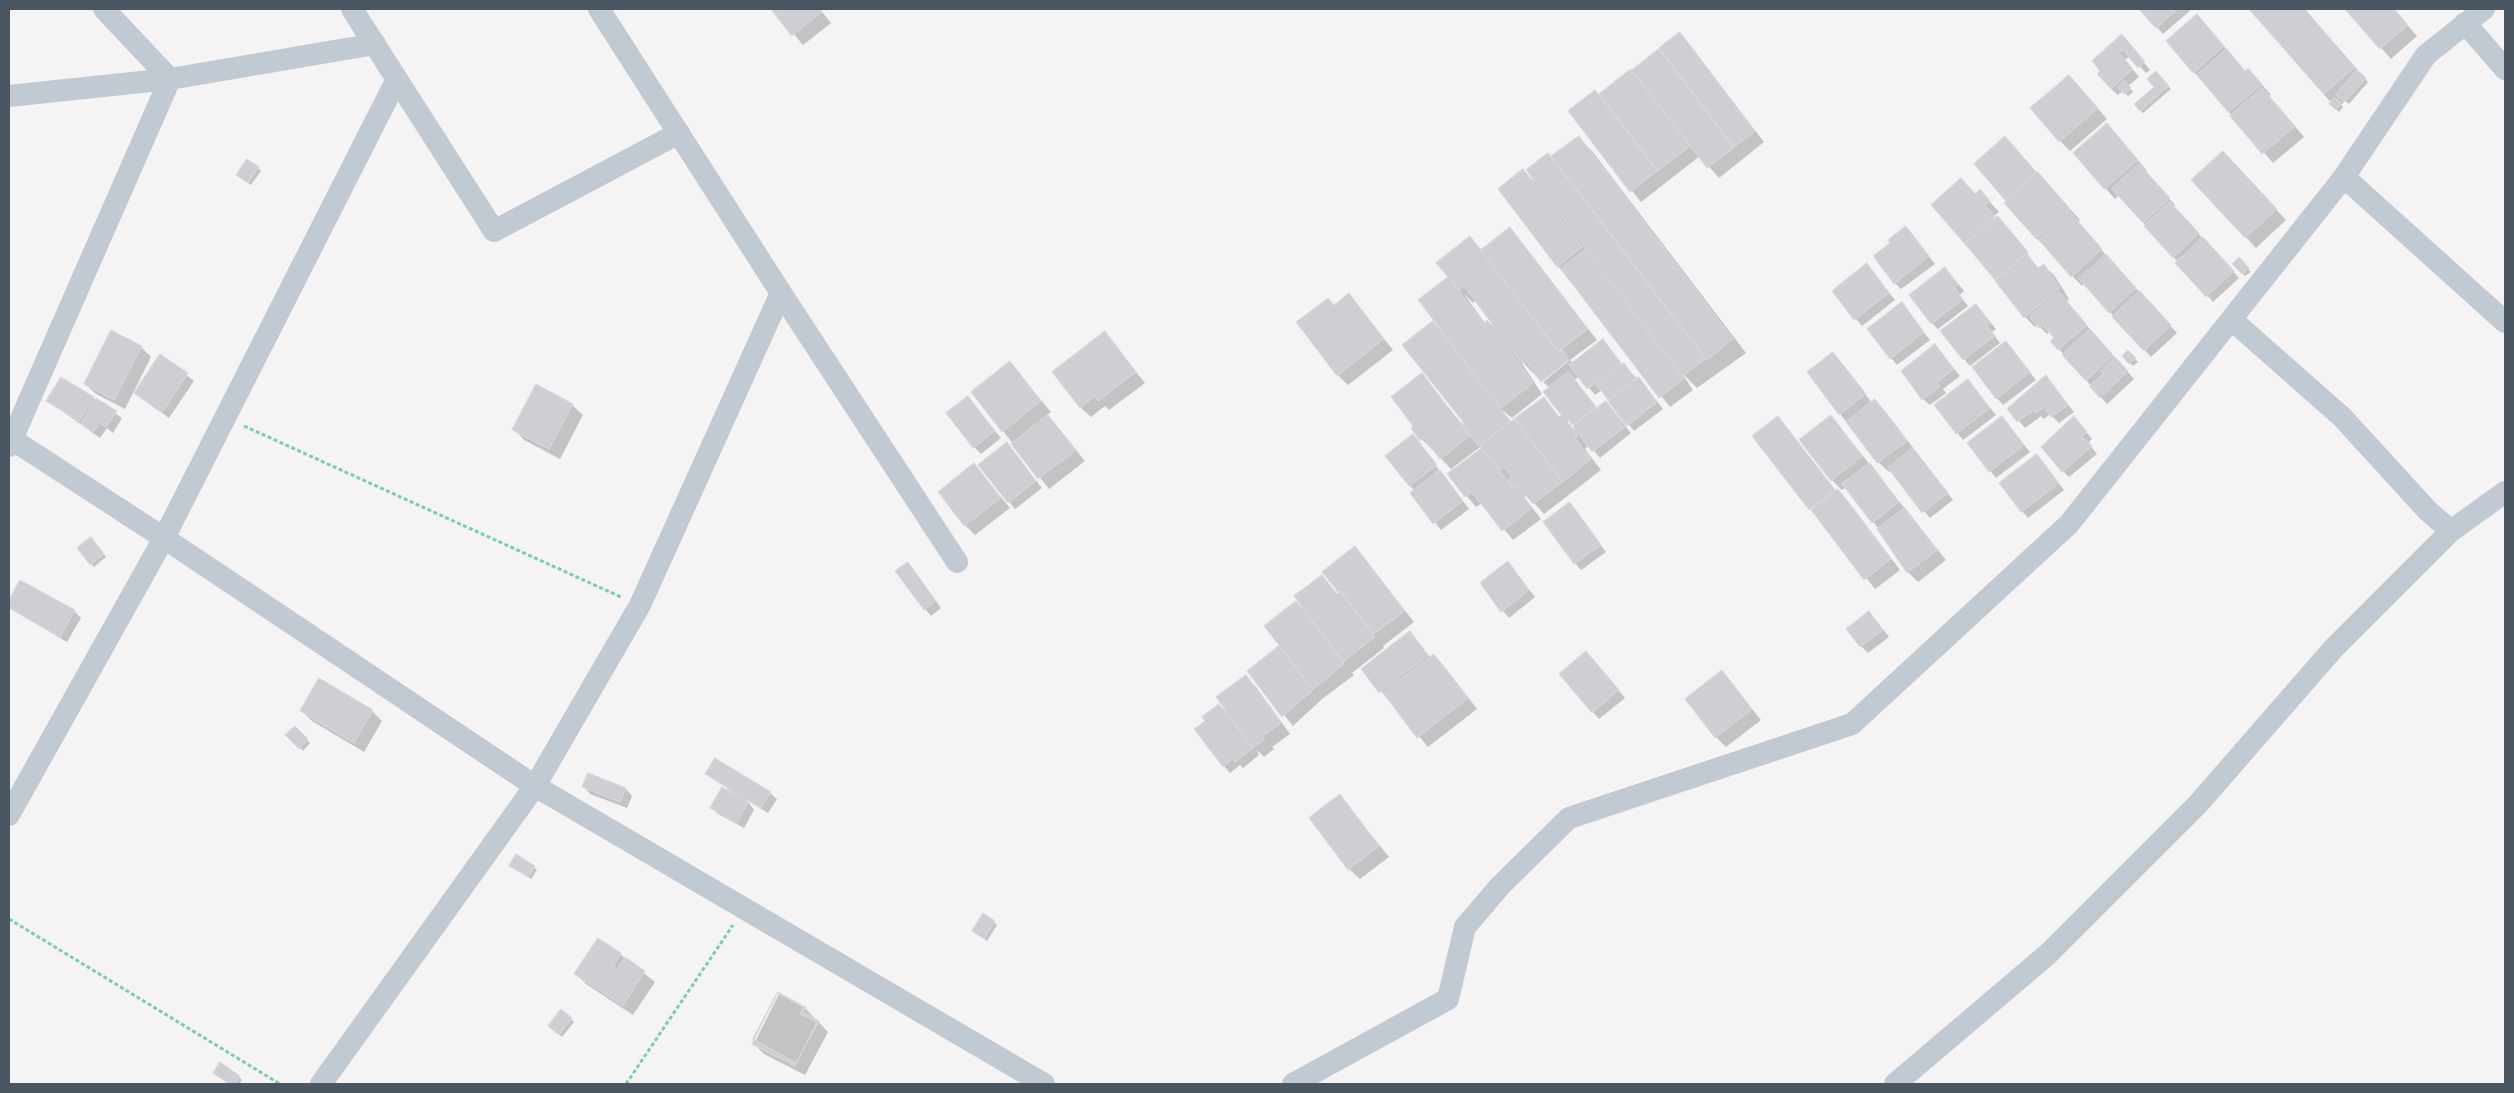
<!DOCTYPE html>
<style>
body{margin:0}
#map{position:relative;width:2514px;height:1093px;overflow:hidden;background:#f5f3f3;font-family:Quicksand,sans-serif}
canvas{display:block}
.frame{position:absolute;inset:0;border:10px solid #4a5661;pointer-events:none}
</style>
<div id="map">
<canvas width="2514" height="1093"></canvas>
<div class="frame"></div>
</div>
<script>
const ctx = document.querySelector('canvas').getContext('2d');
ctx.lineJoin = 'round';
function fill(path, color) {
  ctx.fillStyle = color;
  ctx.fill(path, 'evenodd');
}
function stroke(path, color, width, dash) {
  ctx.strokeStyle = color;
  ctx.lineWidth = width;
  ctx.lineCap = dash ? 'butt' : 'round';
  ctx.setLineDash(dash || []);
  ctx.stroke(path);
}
const shadow = new Path2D(`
 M773,9H820L831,23L803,45Z
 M2141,9H2192L2163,34Z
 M2251,9H2305L2368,82L2349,104L2345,101L2341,105L2343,107L2339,112Z
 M2347,9H2393L2417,36L2391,59Z
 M2204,23L2246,72L2258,80L2271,95L2269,96L2304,137L2273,163L2194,72Z
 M1680,34L1764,142L1719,178L1700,156L1641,202L1570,112L1599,95Z
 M2122,36L2150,70L2146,73L2130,56L2125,60L2139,77L2128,86L2133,92L2128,96L2123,91L2118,95L2111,89Z
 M2159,76L2171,89L2143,113L2140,110L2155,87Z
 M2079,87L2107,119L2070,151L2060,141Z
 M2117,135L2147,171L2145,172L2175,205L2174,207L2239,278L2213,302L2119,195L2115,199L2074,153Z
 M1578,137L1592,151L1746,353L1697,388L1681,372L1693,390L1670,407L1558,266L1523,171L1535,182L1551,158Z
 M2015,148L2080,220L2078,222L2111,261L2177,333L2151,357L2084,284L2082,286L2037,239L1975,164Z
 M2233,163L2286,220L2256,248L2193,181Z
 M258,168L261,171L251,185L240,178Z
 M1971,190L1976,195L1980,191L1999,212L1994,216L2008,228L2039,269L2043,265L2054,275L2069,299L2066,302L2134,379L2107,404L2052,341L2056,338L2050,331L2047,334L2038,325L2035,327L2025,317L1998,281L1933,205Z
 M1906,228L1935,264L1901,289L1895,283L1892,243Z
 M1510,229L1597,340L1570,360L1574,364L1609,348L1623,365L1645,386L1663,409L1634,431L1602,390L1595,395L1579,376L1575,380L1597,409L1606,402L1631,433L1600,458L1589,445L1585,449L1601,470L1544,514L1527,495L1524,497L1541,519L1513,540L1482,503L1476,507L1449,475L1483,449L1480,447L1451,469L1412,429L1415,426L1421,375L1463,425L1465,423L1433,323L1443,331L1420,300L1450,277L1470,238L1482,250ZM1464,294L1473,303L1476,300L1500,331L1487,321L1485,323ZM1519,359L1537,377L1568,360L1569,361L1543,382L1550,388L1545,392L1563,416L1560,418L1544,398L1512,423L1502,410L1512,418L1542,394ZM1570,419L1577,429L1575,430L1567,422Z
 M2239,259L2251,272L2245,276L2234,264Z
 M1945,268L1964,291L1959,295L1968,306L1938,329L1932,323Z
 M1873,272L1895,300L1862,326L1833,291Z
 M1349,295L1393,350L1348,385L1338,375L1334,306Z
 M1901,304L1930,340L1897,365L1891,358Z
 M1976,305L1996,329L1992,332L2000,343L1970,366L1964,359Z
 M1105,333L1145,383L1109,410L1105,406L1091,417L1080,407Z
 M2006,342L2036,380L2003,405L1997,398Z
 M1935,345L1960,376L1943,389L1946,393L1930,405L1923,399Z
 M141,347L151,357L125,409L96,394L85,384Z
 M2128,352L2138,362L2133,366L2123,356Z
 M1833,354L1872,403L1875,401L1885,411L1953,500L1930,518L1891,470L1889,472L1878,462L1808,373Z
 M160,356L194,381L169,418L135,393Z
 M1010,363L1051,412L1047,415L1085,461L1049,489L972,392Z
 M2046,377L2074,412L2059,423L2050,414L2044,419L2041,416L2025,428L2009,409Z
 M1968,381L1996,415L1963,440L1936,406Z
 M93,398L122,418L113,433L107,428L100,438L48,401Z
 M968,398L1001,438L981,454L974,447Z
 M572,405L583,415L560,459L524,440L514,429Z
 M1831,416L1946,560L1918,582L1908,572L1879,529L1846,487L1842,490L1832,480Z
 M1778,417L1837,492L1848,501L1900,570L1875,589L1754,436Z
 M2002,418L2030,452L1996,478L1968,443Z
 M2080,424L2092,439L2088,443L2097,454L2069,477L2063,471Z
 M1413,436L1469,509L1441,530L1412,493L1415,491L1410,486Z
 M1013,451L1042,488L1015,509L980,465Z
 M2043,463L2064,490L2028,518L2022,511Z
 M974,465L1010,508L975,535L965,525Z
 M1569,503L1606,552L1581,570L1575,563Z
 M94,541L106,557L94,567L91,564Z
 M1355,548L1414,622L1383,646L1384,648L1352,673L1354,675L1322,699L1293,726L1249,671L1281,646L1296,603L1305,610L1322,576L1338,595L1340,593L1324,572Z
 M908,563L941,608L931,616L925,609Z
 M1508,563L1535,597L1509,618L1481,584Z
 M20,582L74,611L81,618L67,642L9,608V603Z
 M1875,619L1889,637L1868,653L1861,646Z
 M1410,633L1431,658L1434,656L1444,666L1477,709L1428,747L1363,669Z
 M1593,659L1625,698L1599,719L1561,674Z
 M1722,672L1761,720L1726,747L1716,737Z
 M1246,677L1256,687L1290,734L1272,747L1274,749L1264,757L1257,750L1259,755L1243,768L1240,765L1230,773L1224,766L1206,722L1219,705L1231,715Z
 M302,711H372L382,721L364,752L312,721Z
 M295,728L310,743L303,751L287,735Z
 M588,774L626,789L632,796L627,808L590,794L584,787Z
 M707,774L770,793L777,799L768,813L747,800L754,810L744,828L718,814L712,808L735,794Z
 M1340,796L1389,857L1360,879L1349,869Z
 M510,866L534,867L537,870L531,879Z
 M994,922L997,925L987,941L973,931Z
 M620,954L655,982L633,1015L586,984L576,974Z
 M779,994L805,1008L828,1032L805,1075L764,1054L754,1044Z
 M571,1019L574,1022L562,1037L552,1029Z
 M214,1073L239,1077L242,1080L239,1084H229Z`);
const building = new Path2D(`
 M771,9H819L822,12L792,36Z
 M2139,9H2178L2156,28Z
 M2249,9H2304L2355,67L2324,94Z
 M2345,9H2394L2408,25L2380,49Z
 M2197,14L2224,46L2193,73L2166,41Z
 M1680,32L1755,131L1734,147L1659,48Z
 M2122,34L2145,62L2138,68L2123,50L2119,53L2133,69L2111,89L2097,74L2100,71L2092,61Z
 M1659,49L1734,148L1707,168L1632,70Z
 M2227,49L2245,71L2248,68L2262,84L2228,112L2197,75Z
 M1631,69L1690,146L1658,171L1599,94Z
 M2357,70L2366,78L2345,102L2336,95Z
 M2156,71L2169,86L2140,111L2134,104L2154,87L2147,79Z
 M2069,75L2098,108L2059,142L2030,108Z
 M2125,81L2131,88L2124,94L2118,87Z
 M2262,88L2295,126L2262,154L2230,116Z
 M1595,90L1657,171L1630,192L1568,111Z
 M2334,98L2341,103L2336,110L2329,104Z
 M2107,123L2138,160L2104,189L2073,153Z
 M1579,136L1733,339L1707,360L1551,156Z
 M2005,136L2036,172L2005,200L1974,164Z
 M2223,151L2277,209L2245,238L2191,180Z
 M1548,153L1705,359L1683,376L1526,170Z
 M247,159L259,167L248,183L236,175Z
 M2139,164L2170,198L2143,223L2112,189Z
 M1523,169L1582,247L1557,267L1498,189Z
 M2038,172L2070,209L2036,239L2004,203Z
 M1961,178L1975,194L1980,189L1990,201L1985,205L1995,217L1965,244L1931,205Z
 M2170,202L2199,233L2173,258L2144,226Z
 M2070,212L2102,249L2071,277L2039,240Z
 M1998,216L2028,252L1995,280L1965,244Z
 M1906,226L1929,256L1894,284L1873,256L1890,243L1888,240Z
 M1510,227L1588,329L1558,352L1481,250Z
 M1470,236L1559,352L1562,350L1569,360L1541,382L1526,361L1522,364L1464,286L1459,290L1436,263Z
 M2203,237L2234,271L2206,297L2175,263Z
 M1585,250L1684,379L1659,398L1561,269Z
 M2027,254L2038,268L2044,264L2060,288L2024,318L1995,281Z
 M2106,254L2136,288L2109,313L2079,279Z
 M2239,257L2249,268L2242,274L2232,264Z
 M1867,263L1889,293L1854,320L1832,291Z
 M1945,267L1958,284L1954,287L1963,299L1931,324L1909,295Z
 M1448,277L1484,323L1487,320L1533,383L1501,408L1418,300Z
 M2140,291L2171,325L2144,351L2112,317Z
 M2059,292L2087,325L2058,350L2050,341L2054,338L2043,325L2039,328L2030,317Z
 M1349,293L1384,339L1337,376L1296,322L1328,298L1334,305Z
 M1902,302L1924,332L1890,359L1867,329Z
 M1976,304L1990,322L1986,325L1995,336L1963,360L1940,331Z
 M1433,321L1510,422L1478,446L1462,424L1464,423L1402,345Z
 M2090,329L2113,355L2086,381L2062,355Z
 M111,330L142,346L114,400L84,384Z
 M1105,331L1136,372L1098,401L1095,396L1080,408L1052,372Z
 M1603,339L1621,363L1587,389L1569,365Z
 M2006,341L2030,372L1996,399L1972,367Z
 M1935,344L1954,369L1937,382L1940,386L1922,400L1901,371Z
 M2128,350L2136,358L2129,364L2122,356Z
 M1833,352L1866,394L1839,415L1807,372Z
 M160,354L188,373L162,413L134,393Z
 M2115,357L2128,371L2100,398L2089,386L2104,373L2101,371Z
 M1010,361L1041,401L1002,432L971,392Z
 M1624,363L1636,379L1608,400L1596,384Z
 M1569,372L1596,407L1572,425L1563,413L1561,415L1543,392Z
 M1422,373L1470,436L1440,459L1424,438L1420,441L1411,428L1413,426L1391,397Z
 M2046,375L2068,405L2051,417L2044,407L2036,413L2034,410L2017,422L2007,409Z
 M61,377L94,397L79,421L46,401Z
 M1639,377L1657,402L1627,426L1608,401Z
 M1968,379L1990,408L1956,434L1934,405Z
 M536,384L573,404L549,449L512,430Z
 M968,396L995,431L973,448L946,413Z
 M1544,397L1559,417L1562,415L1578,436L1575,438L1591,459L1563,482L1514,419Z
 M96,398L117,411L106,427L100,423L93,432L81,424Z
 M1875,399L1907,441L1877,463L1846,422Z
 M1606,401L1626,426L1592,452L1573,426Z
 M1048,415L1076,450L1038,479L1011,444Z
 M1831,415L1862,456L1831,481L1799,440Z
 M1778,416L1835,490L1809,510L1752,436Z
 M2002,416L2024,445L1989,472L1967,443Z
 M2074,416L2087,432L2082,436L2092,446L2062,472L2041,447Z
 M1514,419L1562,482L1533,504L1517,485L1513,488L1508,481L1512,477L1504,467L1500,471L1480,446Z
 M1413,434L1437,465L1409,486L1385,456Z
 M1007,442L1036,481L1008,503L978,465Z
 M1482,448L1513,488L1516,486L1532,508L1502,531L1472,492L1465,497L1447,474Z
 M1913,448L1948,493L1922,513L1888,468Z
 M2037,454L2059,483L2021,512L1999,483Z
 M974,463L1001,498L964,526L938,492Z
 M1870,463L1899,502L1872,523L1842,484Z
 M1440,470L1463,501L1433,524L1410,493Z
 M1838,489L1891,559L1864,580L1811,510Z
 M1570,502L1601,545L1574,564L1543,522Z
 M1905,508L1937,550L1907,573L1877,529Z
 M91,537L104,554L90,565L77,548Z
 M1355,546L1405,611L1374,634L1340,590L1338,592L1322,572Z
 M1508,561L1529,590L1501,612L1480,583Z
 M908,562L936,601L924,610L895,571Z
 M1322,575L1337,594L1340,591L1375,637L1343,662L1294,596Z
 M20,580L75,610L60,637L9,608V600Z
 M1296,601L1344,664L1313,689L1264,626Z
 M1869,611L1883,630L1860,647L1846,629Z
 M1410,631L1428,655L1379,693L1361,669Z
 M1279,646L1313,690L1282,717L1247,671Z
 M1586,651L1619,690L1592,713L1559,674Z
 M1434,654L1468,698L1417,738L1383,693Z
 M1722,670L1752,709L1715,738L1685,699Z
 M1246,675L1281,723L1263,736L1265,739L1253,748L1216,697Z
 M319,678L373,710L354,743L300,711Z
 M1219,704L1253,748L1235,762L1233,759L1223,767L1194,729L1205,721L1202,717Z
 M295,726L308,739L299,749L285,735Z
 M715,758L771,792L761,808L705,774Z
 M588,773L626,788L620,802L582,787Z
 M722,787L748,802L737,823L710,808Z
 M1340,794L1379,846L1348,870L1309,818Z
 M516,854L535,866L528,877L509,866Z
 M983,913L995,921L984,939L972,931Z
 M598,938L621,953L613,966L617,969L625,957L645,971L623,1006L574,974Z
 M778,992L806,1007L803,1012L819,1021L796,1063L753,1039Z
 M778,993L804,1006L800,1014L817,1022L795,1066L752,1044Z
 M561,1009L572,1018L559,1035L548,1026Z
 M220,1062L240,1076L234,1084H229L213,1073Z`);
const path = new Path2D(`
 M244,426L621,597
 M9,919L280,1084
 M626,1084L733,925`);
const street = new Path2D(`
 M352,9L494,231L679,133
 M599,9L781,293L957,562
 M2465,23L2505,69
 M9,96L170,79L375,44
 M2344,177L2505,322
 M2232,320L2342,417L2428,511L2451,531
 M13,440L164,538L535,786L1044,1084
 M9,446L170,79L104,9
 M9,815L164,538L397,79
 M321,1084L535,786L640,605L781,293
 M1293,1084L1448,999L1465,927L1500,886L1569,818L1852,724L2069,524L2344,177L2426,55L2484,9
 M1895,1084L2048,954L2198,804L2333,649L2451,531L2505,492`);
fill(shadow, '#0003');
fill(building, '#cdcfd5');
stroke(building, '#d7d9de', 1);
stroke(path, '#7ad0a6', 3, [4, 2.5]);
stroke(street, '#c1cad2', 22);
</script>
